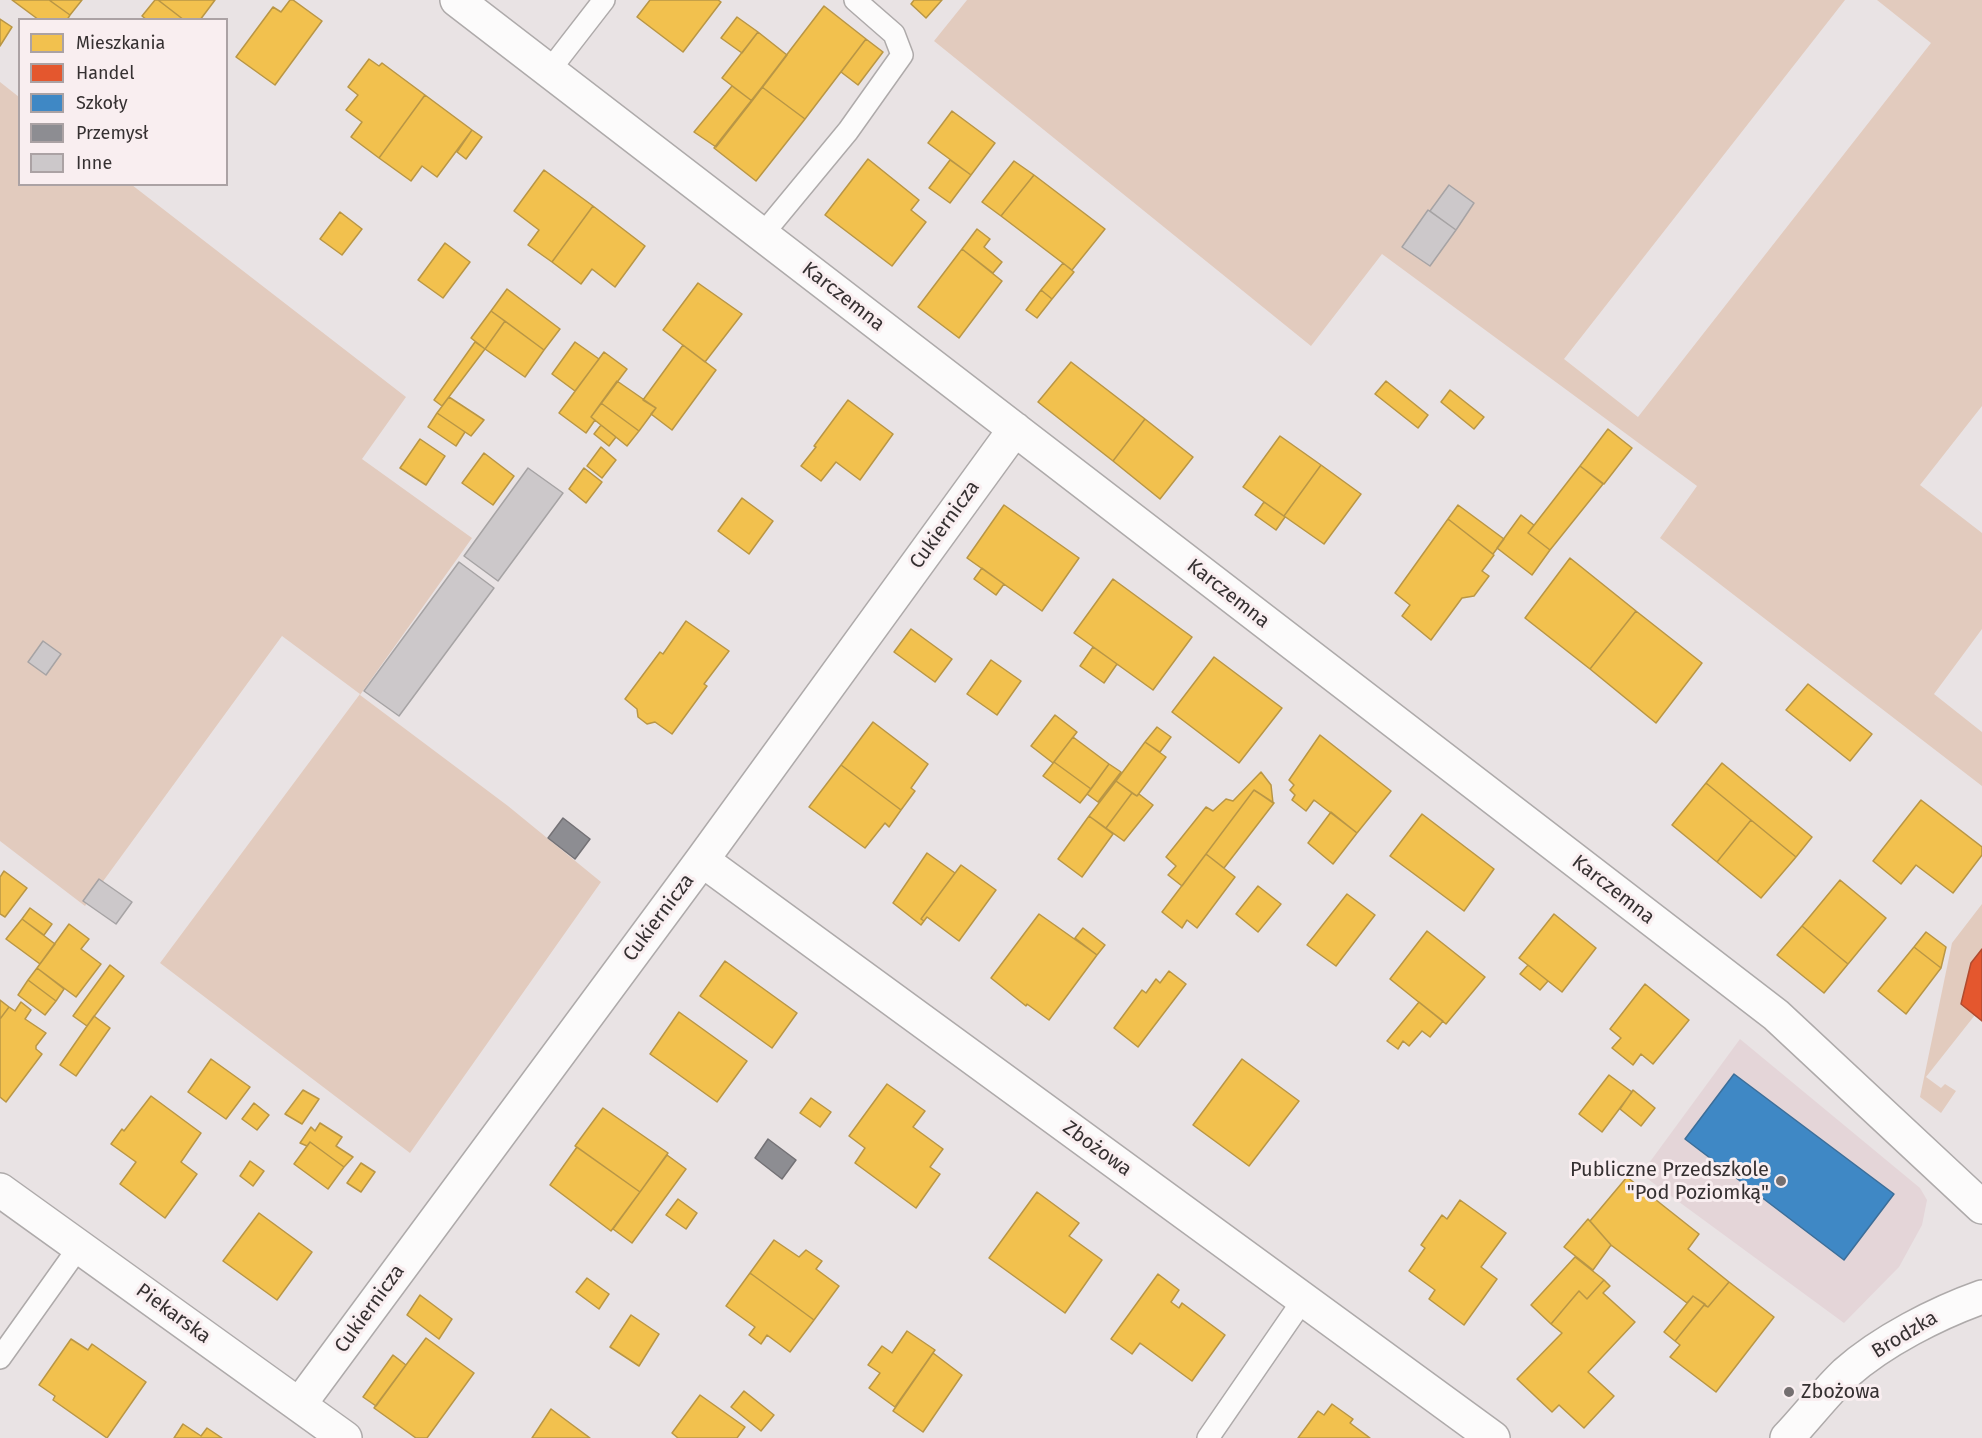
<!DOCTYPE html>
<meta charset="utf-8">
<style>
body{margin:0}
#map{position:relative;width:1982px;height:1438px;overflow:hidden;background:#e9e3e4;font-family:"Fira Sans",sans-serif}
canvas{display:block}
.legend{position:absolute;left:18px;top:18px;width:210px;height:168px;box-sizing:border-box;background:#f9eef0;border:2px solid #aba2a4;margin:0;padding:8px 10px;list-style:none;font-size:18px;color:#353031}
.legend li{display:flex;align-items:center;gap:12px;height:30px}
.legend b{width:30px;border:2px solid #aba2a4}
</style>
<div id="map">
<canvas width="1982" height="1438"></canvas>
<ul class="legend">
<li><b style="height:16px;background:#f2c14e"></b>Mieszkania</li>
<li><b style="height:16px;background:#e4572e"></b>Handel</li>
<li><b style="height:16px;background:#3f88c5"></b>Szkoły</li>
<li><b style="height:16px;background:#8d8d92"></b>Przemysł</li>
<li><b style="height:16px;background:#ccc8ca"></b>Inne</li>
</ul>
</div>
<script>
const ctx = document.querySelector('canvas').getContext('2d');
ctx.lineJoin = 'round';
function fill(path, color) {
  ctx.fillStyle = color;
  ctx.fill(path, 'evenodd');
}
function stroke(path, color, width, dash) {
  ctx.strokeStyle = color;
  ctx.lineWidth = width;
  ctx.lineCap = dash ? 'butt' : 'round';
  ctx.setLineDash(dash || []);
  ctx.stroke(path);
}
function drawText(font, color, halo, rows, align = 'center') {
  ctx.font = font + ' "Fira Sans",sans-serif';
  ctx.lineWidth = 6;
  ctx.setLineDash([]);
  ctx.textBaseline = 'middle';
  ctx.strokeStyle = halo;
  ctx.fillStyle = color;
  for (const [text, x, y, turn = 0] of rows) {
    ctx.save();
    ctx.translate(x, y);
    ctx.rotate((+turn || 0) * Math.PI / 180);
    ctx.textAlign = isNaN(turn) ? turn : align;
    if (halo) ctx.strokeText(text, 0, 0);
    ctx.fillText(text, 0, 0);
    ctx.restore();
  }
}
const built = new Path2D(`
 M1740,1039L1920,1188L1927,1200L1922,1225L1899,1267L1844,1323L1641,1174Z`);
const green = new Path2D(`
 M967,0H1845L1564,359L1638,417L1931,43L1877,0H1982V406L1920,485L1982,533V629L1934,694L1982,732V786L1660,538L1697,486L1382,254L1311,346L934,41Z
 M0,82L19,97L20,184L132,185L406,397L362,459L472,538L360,695L508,806L601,882L410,1153L160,963L360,694L282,636L85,906L0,841Z
 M1982,904V949L1971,963L1961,1004L1975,1015L1926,1077L1941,1088L1945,1084L1956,1091L1941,1113L1920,1097L1952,943Z`);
const homes = new Path2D(`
 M12,0H49L70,15L67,20H39Z
 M49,0H82L70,15Z
 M155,0H158L184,20H147L142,16Z
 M158,0H215L200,20H184Z
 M290,0H293L322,21L275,85L236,57L273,7L281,12Z
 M650,0H718L721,2L683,52L637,17Z
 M914,0H942L926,18L911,4Z
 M824,6L866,39L805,119L762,87Z
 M737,17L758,32L742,53L721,38Z
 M0,19L12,27L0,46Z
 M758,32L787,55L752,101L722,78Z
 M866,39L883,52L858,85L841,72Z
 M369,59L379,66L382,63L425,95L379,158L351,137L362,122L346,110L358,95L348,87Z
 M732,86L752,101L716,147L694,132Z
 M762,87L805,119L756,181L714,148Z
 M425,95L472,130L437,177L422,166L411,181L379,158Z
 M952,111L995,143L971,175L928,143Z
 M472,130L482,137L466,159L457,152Z
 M868,159L919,200L911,210L926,222L892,266L825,215Z
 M950,160L971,175L950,203L929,188Z
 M1014,161L1034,175L1001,216L982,202Z
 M544,170L593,206L552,262L528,245L539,230L514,211Z
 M1034,175L1105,229L1072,270L1001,216Z
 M593,206L645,246L615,287L592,269L581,284L552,262Z
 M340,212L362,229L342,255L320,239Z
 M977,229L990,239L984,247L1002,262L993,273L962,249Z
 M445,243L470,262L443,298L418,280Z
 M962,249L1002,281L959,338L918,307Z
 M1063,263L1074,272L1052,299L1041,290Z
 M698,283L742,314L705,362L663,330Z
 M507,289L560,329L544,350L491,311Z
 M1041,290L1052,299L1037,318L1026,310Z
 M491,311L505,321L485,349L471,338Z
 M505,321L544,350L525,377L485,349Z
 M475,342L485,349L442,406L434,400Z
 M575,342L599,359L575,391L552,374Z
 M683,345L716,370L672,430L651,414L656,408L643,400Z
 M604,352L627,369L591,417L595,420L586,433L559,413Z
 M1071,362L1145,419L1113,461L1038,402Z
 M617,381L656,408L639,431L601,403Z
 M1386,381L1428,415L1418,428L1375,394Z
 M1450,390L1484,417L1474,429L1441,402Z
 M449,397L484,420L471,436L437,413Z
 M848,400L893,434L860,480L836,462L821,481L801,466L816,447L814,446Z
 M601,403L639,431L627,446L591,417Z
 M437,413L465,432L456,446L428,427Z
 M1145,419L1193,457L1160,499L1113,461Z
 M601,425L616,437L609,446L594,434Z
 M1608,429L1632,448L1604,484L1580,466Z
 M1280,436L1321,465L1284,516L1243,487Z
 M420,439L445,456L426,485L400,468Z
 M601,447L616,460L602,478L587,466Z
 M484,453L514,476L493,505L462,483Z
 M1321,465L1361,494L1324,544L1284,516Z
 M1580,466L1603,484L1550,550L1528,533Z
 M584,468L602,482L586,503L569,489Z
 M742,498L773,521L749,554L718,531Z
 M1264,502L1285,517L1276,530L1255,515Z
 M1004,505L1079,558L1042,611L967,558Z
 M1458,505L1504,539L1493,554L1448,519Z
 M1521,515L1534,525L1528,533L1550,550L1532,575L1497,548Z
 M1448,519L1494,555L1482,571L1489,576L1474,596L1462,598L1431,640L1402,616L1410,605L1395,593Z
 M1570,558L1636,611L1590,669L1525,618Z
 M982,568L1004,584L996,595L974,579Z
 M1113,579L1192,637L1153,690L1074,633Z
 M1636,611L1702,663L1656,723L1590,669Z
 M686,621L729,651L704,684L707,686L672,734L655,722L647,724L638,717L637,709L625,699L660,652L663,654Z
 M911,629L952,659L935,682L894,652Z
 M1093,647L1117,664L1104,683L1080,666Z
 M1214,657L1282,708L1239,763L1172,712Z
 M991,660L1021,681L997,715L967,694Z
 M1808,684L1872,734L1850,761L1786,710Z
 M1055,715L1077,732L1053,763L1031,746Z
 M873,722L928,764L911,788L915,791L901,810L841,765Z
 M1157,727L1171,737L1160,752L1145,742Z
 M1320,735L1391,791L1357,833L1314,800L1306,811L1292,800L1295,795L1290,790L1294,785L1289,780Z
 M1073,737L1109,764L1091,789L1054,762Z
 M1145,742L1166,757L1137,796L1116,781Z
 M1054,762L1091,789L1080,803L1043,776Z
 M1722,763L1812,837L1796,857L1706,783Z
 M1109,764L1121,772L1098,802L1087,794Z
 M841,765L901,810L889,827L885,823L865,848L809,807Z
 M1261,772L1271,785L1273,803L1254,790L1182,886L1168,875L1176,866L1166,857L1206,807L1213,811L1226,799L1233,801Z
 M1116,781L1132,793L1106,828L1089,816Z
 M1706,783L1751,820L1717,862L1672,825Z
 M1254,790L1274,803L1224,868L1206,854Z
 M1132,793L1137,796L1139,794L1153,805L1124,841L1106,828Z
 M1921,800L1982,847V855L1953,893L1916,865L1901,884L1873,861Z
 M1331,812L1357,833L1333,864L1308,843Z
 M1422,814L1494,869L1464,911L1390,856Z
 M1089,816L1113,834L1082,877L1058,859Z
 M1751,820L1796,857L1761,898L1717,862Z
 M927,853L955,873L921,919L924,921L921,925L893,903Z
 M1206,854L1235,877L1197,928L1187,920L1182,928L1162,912Z
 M961,865L996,890L959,941L927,917L924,921L921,919Z
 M4,871L27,888L5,917L0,914V877Z
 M1840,880L1886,918L1848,964L1802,926Z
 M1258,886L1281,904L1258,932L1236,914Z
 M1347,894L1375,915L1336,966L1307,945Z
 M30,908L52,924L44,935L22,919Z
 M1039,914L1097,955L1049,1020L1027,1004L1026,1006L991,978Z
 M1554,914L1596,948L1562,992L1519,958Z
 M22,919L55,944L40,964L6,939Z
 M69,924L89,939L81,949L101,964L76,997L37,968Z
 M1802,926L1848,964L1824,993L1777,955Z
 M1083,928L1105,945L1097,955L1075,938Z
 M1427,931L1485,977L1446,1024L1390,979Z
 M1926,932L1946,947L1941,968L1914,947Z
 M1914,947L1941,968L1906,1014L1878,991Z
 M725,961L797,1013L772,1048L700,996Z
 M110,965L124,976L87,1026L73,1016Z
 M1528,965L1548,981L1540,990L1520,974Z
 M37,968L64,989L56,1001L28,980Z
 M1169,971L1186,984L1138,1047L1114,1028L1142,990L1146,993L1156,979L1160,983Z
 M28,980L56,1001L45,1015L18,995Z
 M1645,984L1689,1020L1653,1064L1641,1054L1633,1065L1612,1048L1621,1038L1610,1029Z
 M0,1000L9,1007L0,1019Z
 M21,1002L31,1010L25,1019L46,1033L36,1046V1049L42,1054L6,1102L0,1097V1019L9,1007L15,1011Z
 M1419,1002L1443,1021L1430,1037L1422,1031L1409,1046L1403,1041L1398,1049L1387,1041Z
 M679,1012L747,1061L717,1102L650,1054Z
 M94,1016L110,1028L76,1076L60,1065Z
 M211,1059L250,1087L226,1119L188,1092Z
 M1242,1059L1299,1101L1249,1166L1193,1125Z
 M1609,1075L1632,1092L1602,1132L1579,1114Z
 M887,1084L925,1111L913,1127L943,1149L930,1167L940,1174L916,1208L855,1163L865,1148L849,1136Z
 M303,1090L319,1099L302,1124L285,1114Z
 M1633,1090L1655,1108L1641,1126L1620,1109Z
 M151,1096L201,1133L181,1162L197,1174L165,1218L120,1184L136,1162L111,1144L122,1129L124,1131Z
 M811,1098L831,1112L820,1127L800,1113Z
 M254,1103L269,1115L257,1130L242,1119Z
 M603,1108L668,1153L640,1192L575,1146Z
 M320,1123L342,1137L336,1146L353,1157L344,1167L310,1142L307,1146L300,1143L311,1127L315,1131Z
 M310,1142L344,1167L328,1189L294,1164Z
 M577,1147L640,1192L611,1231L550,1185Z
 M667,1155L686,1169L632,1243L613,1229Z
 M250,1161L264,1171L253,1186L240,1176Z
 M361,1163L375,1172L361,1192L347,1183Z
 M1627,1177L1699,1234L1688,1249L1729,1282L1708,1307L1693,1296L1687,1303L1611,1245L1590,1221Z
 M1037,1192L1079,1223L1069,1236L1102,1260L1065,1313L989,1258Z
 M678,1199L697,1213L686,1229L666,1215Z
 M1460,1200L1506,1233L1481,1267L1497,1279L1464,1325L1429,1299L1435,1290L1409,1271L1425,1248L1421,1245L1442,1215L1447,1219Z
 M259,1213L312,1252L277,1300L223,1261Z
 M1588,1219L1611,1245L1593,1270L1564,1247Z
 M774,1240L799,1257L806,1250L822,1261L816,1269L839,1286L814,1320L750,1273Z
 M1575,1257L1604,1280L1587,1299L1579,1291L1551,1324L1531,1305Z
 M750,1273L814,1320L790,1352L767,1335L761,1344L749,1335L755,1327L726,1306Z
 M1158,1274L1179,1290L1171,1302L1179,1308L1182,1303L1225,1335L1192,1381L1140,1343L1132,1354L1111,1339Z
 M587,1278L609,1294L599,1309L576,1292Z
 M1604,1280L1610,1286L1603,1293L1635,1322L1588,1372L1614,1396L1584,1428L1559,1405L1552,1412L1517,1379L1562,1333L1551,1324L1579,1291L1587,1299Z
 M1729,1282L1774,1317L1716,1392L1670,1357L1680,1345L1675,1341L1704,1305L1708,1307Z
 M420,1295L452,1319L439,1339L407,1315Z
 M1693,1296L1705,1304L1675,1341L1664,1332Z
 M631,1315L659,1334L639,1366L610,1347Z
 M907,1331L935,1350L895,1407L869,1388L880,1373L868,1365L882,1346L892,1353Z
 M426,1338L474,1373L427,1438H416L374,1408Z
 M71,1339L88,1350L92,1344L146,1382L107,1438L53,1400L55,1396L39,1385Z
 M933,1353L962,1375L923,1432L893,1411Z
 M393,1355L406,1365L376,1406L363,1397Z
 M744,1391L774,1415L761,1431L731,1407Z
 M700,1395L745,1427L737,1438H678L672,1433Z
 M1332,1404L1353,1419L1350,1423L1370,1438H1298L1318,1411L1324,1415Z
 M551,1409L590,1438H532Z
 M183,1424L201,1436L207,1428L222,1438H174Z`);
const shops = new Path2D(`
 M1982,949V1021L1961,1004L1971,963Z`);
const schools = new Path2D(`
 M1734,1074L1894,1194L1844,1260L1685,1139Z`);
const industry = new Path2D(`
 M563,818L590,839L575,859L548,838Z
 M768,1139L796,1160L782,1179L755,1158Z`);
const building = new Path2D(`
 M1449,185L1474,203L1456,230L1430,211Z
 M1428,210L1456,230L1430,266L1402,247Z
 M528,468L563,493L498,581L464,556Z
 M459,562L494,588L399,716L364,691Z
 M43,641L61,654L46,675L28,662Z
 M99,879L132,902L116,924L83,901Z`);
const service = new Path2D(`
 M549,71L604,0
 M762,235L848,131L902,55L894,34L855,0
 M0,1358L79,1247
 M1208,1438L1303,1300`);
const minor = new Path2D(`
 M457,0L1776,1015L1982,1207
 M702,860L1493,1438
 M0,1190L345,1438
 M299,1405L702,860L1015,429`);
const tertiary = new Path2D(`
 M1787,1438C1807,1417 1825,1393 1846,1373C1882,1341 1937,1313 1982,1297`);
const markers = [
 [1781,1181,6,"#746f70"],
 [1789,1392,6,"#746f70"]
];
const streetNames = [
 ["Karczemna",843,297,38],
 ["Cukiernicza",945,525,-54],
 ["Karczemna",1228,594,38],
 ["Karczemna",1613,890,38],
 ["Cukiernicza",659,918,-53],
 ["Zbożowa",1097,1149,36],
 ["Cukiernicza",370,1309,-54],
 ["Piekarska",173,1314,36],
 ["Brodzka",1905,1335,-31]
];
const poiNames = [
 ["Publiczne Przedszkole",1769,1170],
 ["\"Pod Poziomką\"",1769,1193],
 ["Zbożowa",1801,1392,"left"]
];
fill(built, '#e4d5d8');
fill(green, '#e2cbbe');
fill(homes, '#f2c14e');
stroke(homes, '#b99645', 1.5);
fill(shops, '#e4572e');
stroke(shops, '#b04b2f', 1.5);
fill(schools, '#3f88c5');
stroke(schools, '#3c6e99', 1.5);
fill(industry, '#8d8d92');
stroke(industry, '#737175', 1.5);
fill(building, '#ccc8ca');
stroke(building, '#a6a3a4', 1.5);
stroke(service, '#aeaaaa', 24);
stroke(minor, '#aeaaaa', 36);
stroke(tertiary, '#aeaaaa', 36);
stroke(service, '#fcfbfb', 21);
stroke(minor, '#fcfbfb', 33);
stroke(tertiary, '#fcfbfb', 33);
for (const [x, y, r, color] of markers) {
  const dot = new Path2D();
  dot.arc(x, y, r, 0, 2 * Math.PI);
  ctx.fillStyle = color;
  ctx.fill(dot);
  stroke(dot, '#f9eef0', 2);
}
drawText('20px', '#353031', '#f9eef0', streetNames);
drawText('20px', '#353031', '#f9eef0', poiNames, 'right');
</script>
